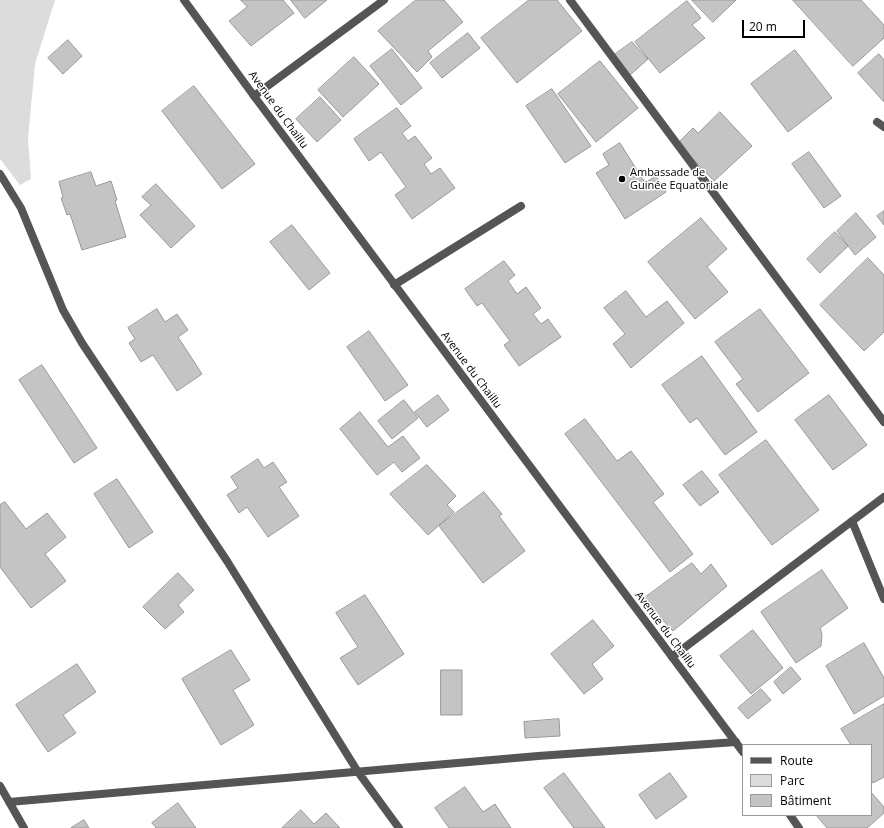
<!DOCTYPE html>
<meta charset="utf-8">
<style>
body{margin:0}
#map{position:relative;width:884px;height:828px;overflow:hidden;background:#fff;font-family:"Open Sans",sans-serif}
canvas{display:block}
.legend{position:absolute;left:742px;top:744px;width:130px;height:72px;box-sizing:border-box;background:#fff;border:1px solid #999;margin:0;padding:5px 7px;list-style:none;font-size:12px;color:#000}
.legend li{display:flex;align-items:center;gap:8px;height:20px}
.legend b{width:20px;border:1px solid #999}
.scale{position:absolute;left:742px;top:20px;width:63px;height:18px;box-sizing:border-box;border:2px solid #000;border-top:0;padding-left:5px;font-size:12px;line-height:14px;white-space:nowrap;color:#000;-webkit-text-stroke:3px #fff;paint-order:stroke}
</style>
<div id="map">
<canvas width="884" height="828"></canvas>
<ul class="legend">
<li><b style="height:5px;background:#555"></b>Route</li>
<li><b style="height:11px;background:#dcdcdc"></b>Parc</li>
<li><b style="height:11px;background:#c4c4c4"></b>Bâtiment</li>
</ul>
<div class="scale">20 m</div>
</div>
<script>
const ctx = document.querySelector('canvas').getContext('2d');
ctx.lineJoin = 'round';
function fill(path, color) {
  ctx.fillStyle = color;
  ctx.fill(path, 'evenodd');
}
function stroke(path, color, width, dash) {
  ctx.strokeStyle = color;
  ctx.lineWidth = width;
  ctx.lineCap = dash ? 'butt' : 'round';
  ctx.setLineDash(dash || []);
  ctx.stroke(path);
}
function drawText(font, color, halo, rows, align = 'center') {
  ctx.font = font + ' "Open Sans",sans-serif';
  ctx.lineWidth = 3;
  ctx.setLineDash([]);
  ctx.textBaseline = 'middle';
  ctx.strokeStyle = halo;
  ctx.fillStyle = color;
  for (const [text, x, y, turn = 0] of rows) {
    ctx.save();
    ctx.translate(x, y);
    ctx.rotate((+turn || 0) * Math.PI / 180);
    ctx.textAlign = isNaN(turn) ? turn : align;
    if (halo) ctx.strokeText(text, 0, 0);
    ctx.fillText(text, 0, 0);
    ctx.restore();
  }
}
const green = new Path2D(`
 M0,0H55L35,64L28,139L31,179L20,185L0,159Z`);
const building = new Path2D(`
 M241,0H283L294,13L251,46L229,21L247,7Z
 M291,0H327L305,18Z
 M416,0H444L463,22L428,51L432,57L417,72L378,31Z
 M529,0H557L582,31L517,83L481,38Z
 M692,0H736L713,22Z
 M793,0H861L884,25V38L853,66Z
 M687,1L701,18L692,25L705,38L660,73L635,42Z
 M468,33L480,48L442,78L430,63Z
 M68,40L82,56L63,74L48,58Z
 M632,42L648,59L629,76L614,55Z
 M392,49L422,88L401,105L370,66Z
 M795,50L832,98L788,132L751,84Z
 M879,54L884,60V102L858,73Z
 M354,57L379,84L343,117L318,90Z
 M600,61L638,108L596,142L558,94Z
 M194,86L255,164L222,189L162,111Z
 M552,89L591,146L565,163L526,106Z
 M320,97L341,120L317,142L296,119Z
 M397,108L411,126L402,133L408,141L415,136L432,158L424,164L431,174L440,168L455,188L412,219L395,195L406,187L381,152L369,161L354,139Z
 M720,112L752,146L714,181L678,143L693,128L698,133Z
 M620,143L645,183L656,176L666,192L625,219L596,173L609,165L603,154Z
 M809,152L841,196L824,208L792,164Z
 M91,172L96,186L111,181L117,200L115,201L126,237L82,250L70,214L67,215L61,198L63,197L59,182Z
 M156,184L195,226L171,248L140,215L151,205L142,197Z
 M884,211V225L877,216Z
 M856,213L876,237L855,255L837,231Z
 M701,218L727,249L707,267L728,292L695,319L648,262Z
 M292,225L330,273L309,290L270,242Z
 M835,232L848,246L820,273L807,259Z
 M868,258L884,275V332L864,351L820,305Z
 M504,261L515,275L508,281L517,294L526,287L541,308L533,314L541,324L548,319L561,337L519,366L504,345L510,341L482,303L477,306L465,289Z
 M626,291L646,317L667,301L684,323L631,368L613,344L625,334L604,308Z
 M157,309L165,322L177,314L188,330L178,337L202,374L177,391L153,355L141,362L129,343L135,339L128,328Z
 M760,309L809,373L758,412L736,384L743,379L715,342Z
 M369,331L408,385L385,401L347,347Z
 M702,356L757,432L725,455L697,418L690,423L662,385Z
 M42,365L97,448L74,463L19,380Z
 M438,395L449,410L427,427L415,412Z
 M829,395L867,445L833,470L795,420Z
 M404,400L418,418L392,439L378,421Z
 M360,412L388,447L403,436L420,458L402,472L394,462L377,475L340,429Z
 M585,419L617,461L631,451L664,494L653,502L693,554L670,572L565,434Z
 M766,440L819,510L772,545L719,475Z
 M258,459L264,468L273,462L287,482L279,487L299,516L268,537L247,507L239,513L227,495L238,488L231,477Z
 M427,465L456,496L447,505L454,512L428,535L390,494Z
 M702,471L719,492L700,506L683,485Z
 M117,479L153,532L129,548L94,494Z
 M484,492L502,514L499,516L525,551L483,583L439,526Z
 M5,502L26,529L47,513L66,537L45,554L66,581L31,608L0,567V505Z
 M692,563L701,574L711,564L727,586L673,631L643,599Z
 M822,570L848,608L820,628L822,634L821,646L796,663L761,612Z
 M178,573L194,590L178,605L184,612L165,629L143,607Z
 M365,595L404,654L358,685L340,658L358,647L336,613Z
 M593,620L614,646L592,664L603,679L584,694L551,654Z
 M753,630L783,668L751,694L720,656Z
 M864,643L884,678V696L854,714L826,666Z
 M231,650L250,680L233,690L254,725L221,745L182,679Z
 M77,664L96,692L63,715L76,733L48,752L16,705Z
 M791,667L801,679L783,694L774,682Z
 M441,670H462V715H441Z
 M761,689L771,700L748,719L738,708Z
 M884,704V777L873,783L871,779V745H851L841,729Z
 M559,719L560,736L525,738L524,722Z
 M564,773L605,828H574L544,788Z
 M670,773L687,797L656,819L639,795Z
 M465,787L483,812L495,804L511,828H449L435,808Z
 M871,792L884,807V813L867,828H827L816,815H871Z
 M178,803L196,828H156L152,823Z
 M301,810L314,824L326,813L340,828H282Z
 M84,820L89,828H71Z`);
const service = new Path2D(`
 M877,122L884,127
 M394,285L521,206`);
const minor = new Path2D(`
 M570,0L884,422
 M254,96L384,0
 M0,174L21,208L63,310L82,343L227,561L358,772L399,828
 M852,521L884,599
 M672,657L884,497
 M0,786L24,828
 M9,802L538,756L736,742`);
const tertiary = new Path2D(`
 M184,0L254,96L743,752
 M790,815L799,828`);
const markers = [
 [622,179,4,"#000"]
];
const streetNames = [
 ["Avenue du Chaillu",278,110,54],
 ["Avenue du Chaillu",471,370,53],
 ["Avenue du Chaillu",665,630,53]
];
const poiNames = [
 ["Ambassade de",630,173],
 ["Guinée Equatoriale",630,186]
];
fill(green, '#dcdcdc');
fill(building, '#c4c4c4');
stroke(building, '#999', 1);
stroke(service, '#555', 8);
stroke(minor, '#555', 8);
stroke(tertiary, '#555', 8);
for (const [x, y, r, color] of markers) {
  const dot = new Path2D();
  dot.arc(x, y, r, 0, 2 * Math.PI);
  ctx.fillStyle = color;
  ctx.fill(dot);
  stroke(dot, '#fff', 1.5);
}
drawText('11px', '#000', '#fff', streetNames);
drawText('11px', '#000', '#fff', poiNames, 'left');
</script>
